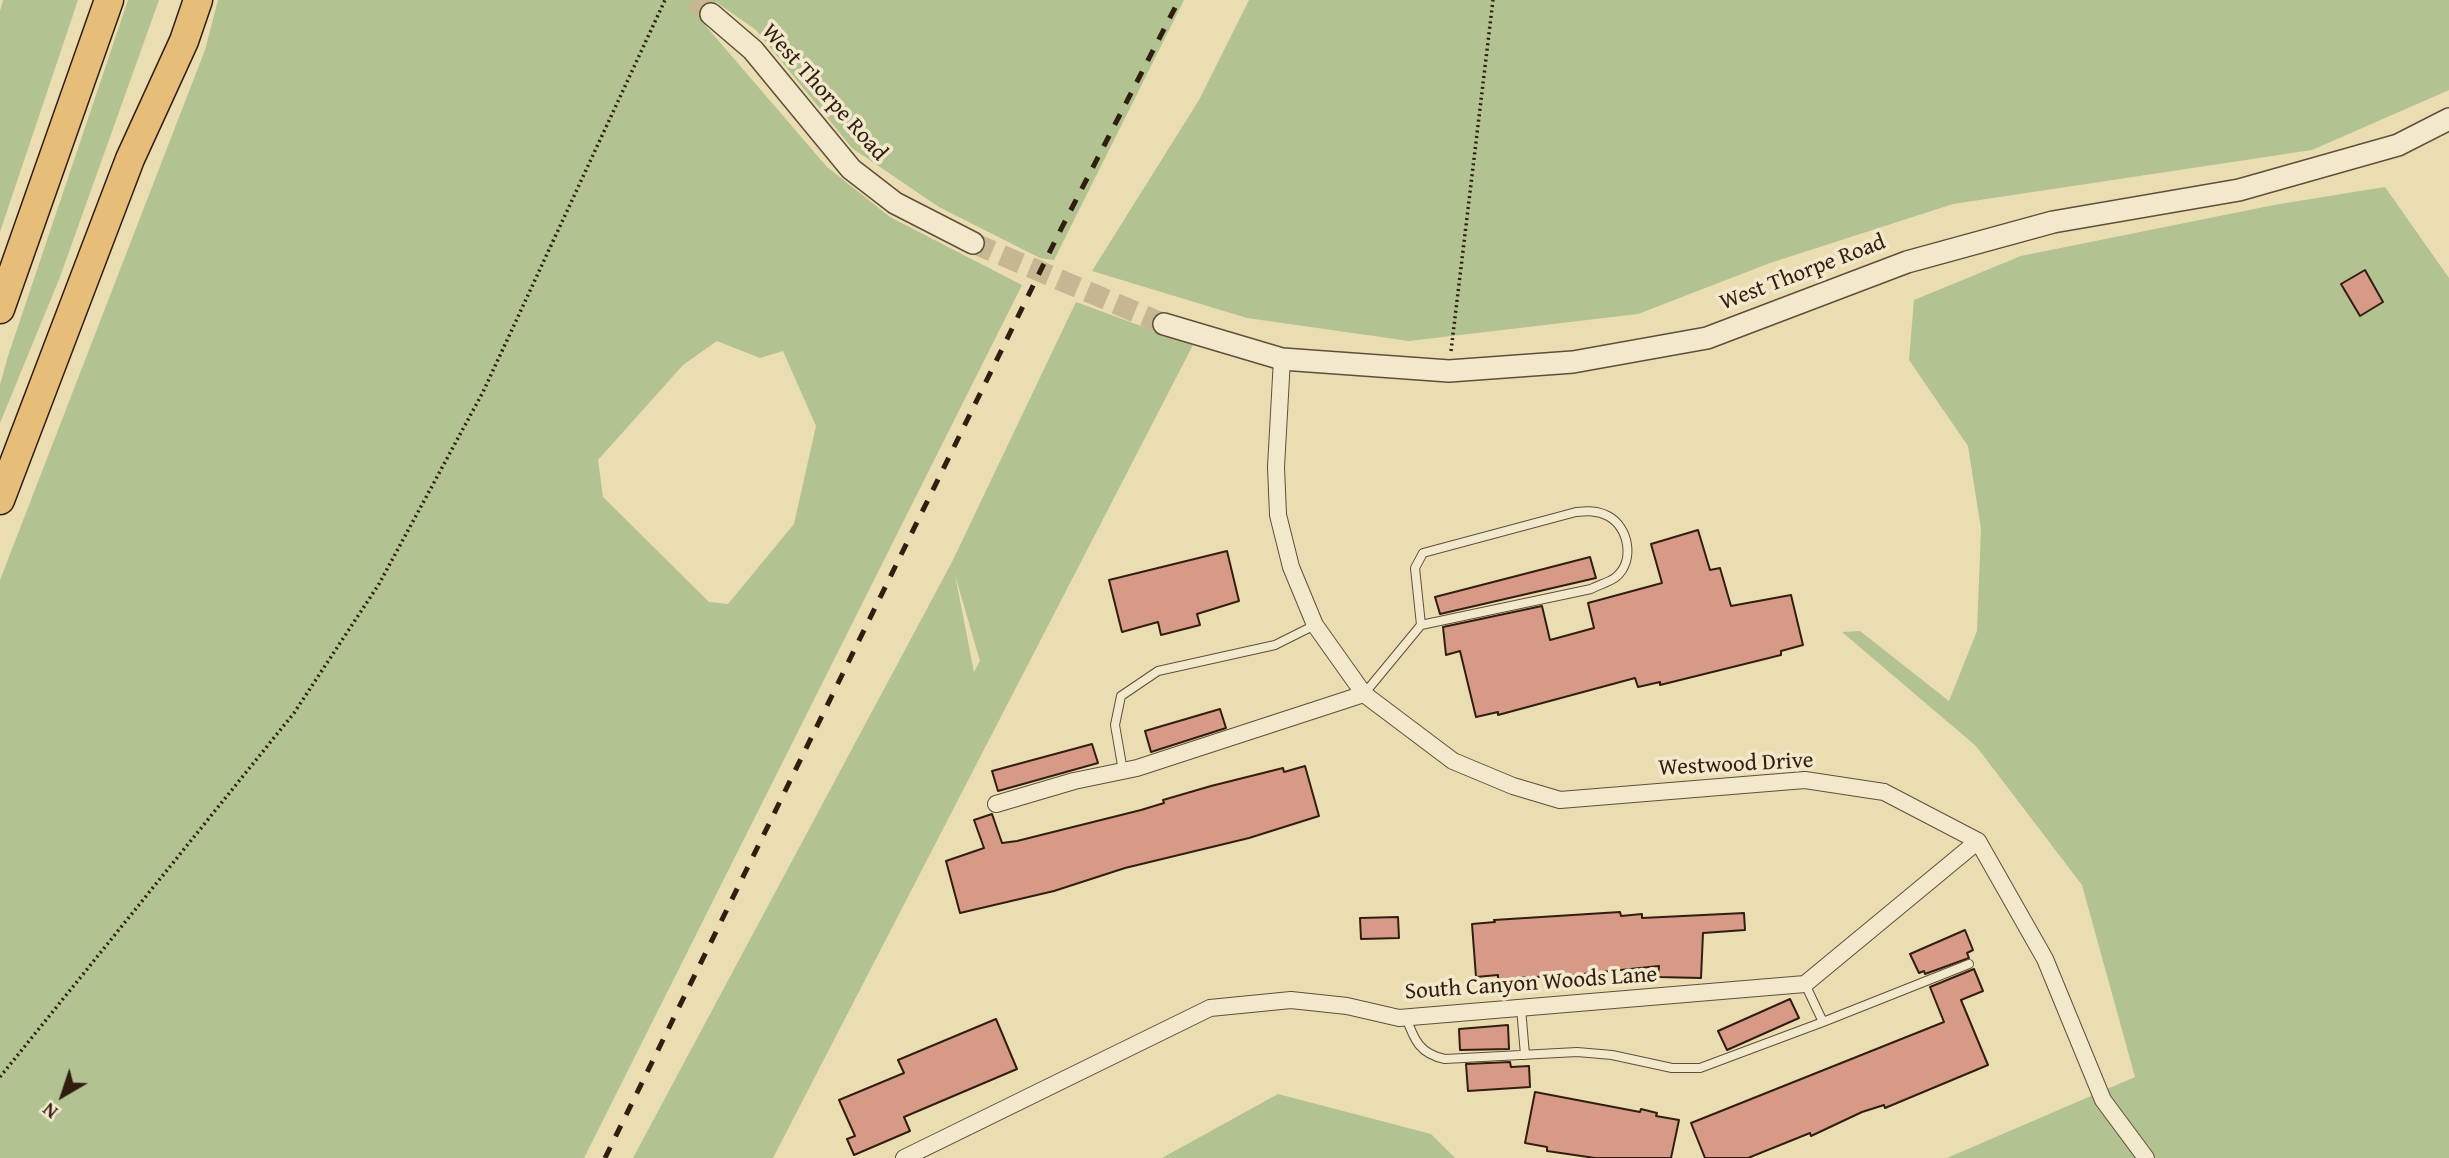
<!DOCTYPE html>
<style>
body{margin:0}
#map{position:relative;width:2449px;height:1158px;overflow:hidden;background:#ebddb2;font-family:"Gentium Book Plus",serif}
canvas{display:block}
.north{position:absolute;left:28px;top:1060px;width:70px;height:70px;-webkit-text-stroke:5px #f2e9cd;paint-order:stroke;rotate:219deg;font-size:19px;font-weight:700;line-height:28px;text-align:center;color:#321e11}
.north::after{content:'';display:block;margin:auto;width:24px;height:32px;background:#321e11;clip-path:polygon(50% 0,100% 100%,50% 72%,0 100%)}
</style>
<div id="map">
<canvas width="2449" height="1158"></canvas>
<div class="north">N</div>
</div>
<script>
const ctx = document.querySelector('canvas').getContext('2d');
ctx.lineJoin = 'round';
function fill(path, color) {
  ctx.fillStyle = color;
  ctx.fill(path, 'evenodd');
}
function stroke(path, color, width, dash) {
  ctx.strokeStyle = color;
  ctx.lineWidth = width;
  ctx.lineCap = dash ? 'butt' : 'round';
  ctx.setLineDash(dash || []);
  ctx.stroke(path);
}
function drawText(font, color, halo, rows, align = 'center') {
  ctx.font = font + ' "Gentium Book Plus",serif';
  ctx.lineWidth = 7;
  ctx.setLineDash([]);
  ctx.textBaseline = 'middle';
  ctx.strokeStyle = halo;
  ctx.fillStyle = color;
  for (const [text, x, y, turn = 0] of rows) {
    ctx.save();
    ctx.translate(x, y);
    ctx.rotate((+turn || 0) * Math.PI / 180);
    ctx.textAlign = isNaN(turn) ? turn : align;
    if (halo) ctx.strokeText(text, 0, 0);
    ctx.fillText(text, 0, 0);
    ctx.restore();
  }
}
const green = new Path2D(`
 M3,0H78L0,232V11Z
 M128,0H159L60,277L0,423V385L8,356Z
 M218,0H1184L1054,260L1040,258L939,207L852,148L756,30L716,2L705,25L827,167L890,217L1022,285L584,1158H0V580L205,50ZM717,341L760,358L783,351L816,426L794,524L728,604L709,602L603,497L598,460L683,365Z
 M1249,0H2449V90L2312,150L1953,204L1770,263L1638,314L1409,341L1247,318L1092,271L1199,100Z
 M2385,187L2449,278V1158H1947L2135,1077L2082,885L1976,746L1842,632L1860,631L1949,701L1977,631L1981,529L1968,446L1909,360L1914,300L2021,256L2274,205Z
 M1076,302L1193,345L773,1158H633L952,562ZM955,575L980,661L974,672Z
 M1278,1094L1431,1134L1455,1158H1162Z`);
const building = new Path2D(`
 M2365,270L2383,302L2360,316L2341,284Z
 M1698,530L1710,570L1720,568L1731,606L1791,595L1803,645L1781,651V655L1660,685V682L1638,687L1635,678L1498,715V712L1476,717L1460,651L1446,655L1443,627L1542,606L1550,640L1594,628L1588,603L1662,583L1651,544Z
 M1227,551L1239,601L1197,614L1200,625L1161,635L1158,622L1122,632L1109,580Z
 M1590,557L1596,578L1440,614L1435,597Z
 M1220,709L1226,728L1151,752L1145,731Z
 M1092,744L1098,763L998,791L992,771Z
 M1305,766L1319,816L1249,838L1125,868L1054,891L960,913L946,861L984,848L974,820L992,814L1002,843L1017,841L1141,810L1164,803L1163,800L1211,786L1283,768L1284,772Z
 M1620,912L1621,916L1642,914V918L1744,913L1745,930L1703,933L1701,978L1658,977L1659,966L1573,975L1498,979V975L1476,977L1472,924L1495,922L1494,920Z
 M1398,917L1399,938L1361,939L1360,918Z
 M1965,930L1973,950L1967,953L1969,958L1925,974L1924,971L1919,973L1910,954Z
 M1974,969L1983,991L1961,1000L1988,1065L1885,1108L1884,1105L1862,1112L1811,1136L1810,1133L1748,1158H1705L1691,1123L1944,1022L1930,987Z
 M1790,999L1799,1018L1727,1050L1718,1031Z
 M996,1019L1017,1069L904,1117L910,1131L854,1155L847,1139L855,1136L839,1100L904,1073L898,1060Z
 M1508,1025L1509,1049L1460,1050L1459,1029Z
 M1510,1062L1511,1067L1529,1066L1530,1087L1468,1091L1466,1064Z
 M1535,1092L1640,1112L1641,1109L1657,1113L1656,1116L1679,1120L1671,1158H1595L1547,1151V1147L1525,1143Z`);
const tertiaryTunnel = new Path2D(`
 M694,0L711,14
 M973,243L1164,324`);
const path = new Path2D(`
 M1451,351L1493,0
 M0,1077L294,713L379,584L483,392L665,0`);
const service = new Path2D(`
 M1364,694L1421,625L1591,589C1598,585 1610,582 1616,577C1635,561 1629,527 1608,516C1597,510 1587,511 1576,512L1423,553L1415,568L1421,625
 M1123,771L1115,725L1121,696L1158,671L1275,645L1315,625
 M1521,1008L1525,1055
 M1406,1017C1414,1040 1420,1054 1445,1059L1577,1052L1612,1055L1672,1068H1700L1823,1022L1805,984
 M1823,1022L1969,964`);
const minor = new Path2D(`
 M1282,359L1276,467L1278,515L1291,567L1315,625L1364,694L1453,761L1513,786L1560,800L1805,780L1884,792L1978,841L2045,959L2103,1100L2146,1158
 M996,804L1074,781L1137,768L1364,694
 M904,1158L1210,1008L1291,1000L1347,1006L1399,1018L1805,984L1978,841`);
const tertiary = new Path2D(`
 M711,14L753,50L851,169L895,203L973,243
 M1164,324L1282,359L1449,371L1573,362L1707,338L1907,262L2053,222L2239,190L2398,145L2449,119`);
const trunk = new Path2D(`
 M0,309L109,0
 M0,500L130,159L184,41L198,0`);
const rail = new Path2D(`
 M605,1158L1058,235L1179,0`);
const streetNames = [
 ["West Thorpe Road",824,93,48],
 ["West Thorpe Road",1803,273,-21],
 ["Westwood Drive",1736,765,-3],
 ["South Canyon Woods Lane",1531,984,-4]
];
fill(green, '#b2c290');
fill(building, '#d79a87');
stroke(building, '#321e11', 2);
stroke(tertiaryTunnel, '#c6b792', 21, [21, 10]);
stroke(service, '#604e39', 10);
stroke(minor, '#604e39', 18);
stroke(tertiary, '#604e39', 24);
stroke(trunk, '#321e11', 31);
stroke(path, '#321e11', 3.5, [2, 3.5]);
stroke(service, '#f2e9cd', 8);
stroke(minor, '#f2e9cd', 16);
stroke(tertiary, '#f2e9cd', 21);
stroke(trunk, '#e6be79', 28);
stroke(rail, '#321e11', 5, [12, 12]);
drawText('23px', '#321e11', '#f2e9cd', streetNames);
</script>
